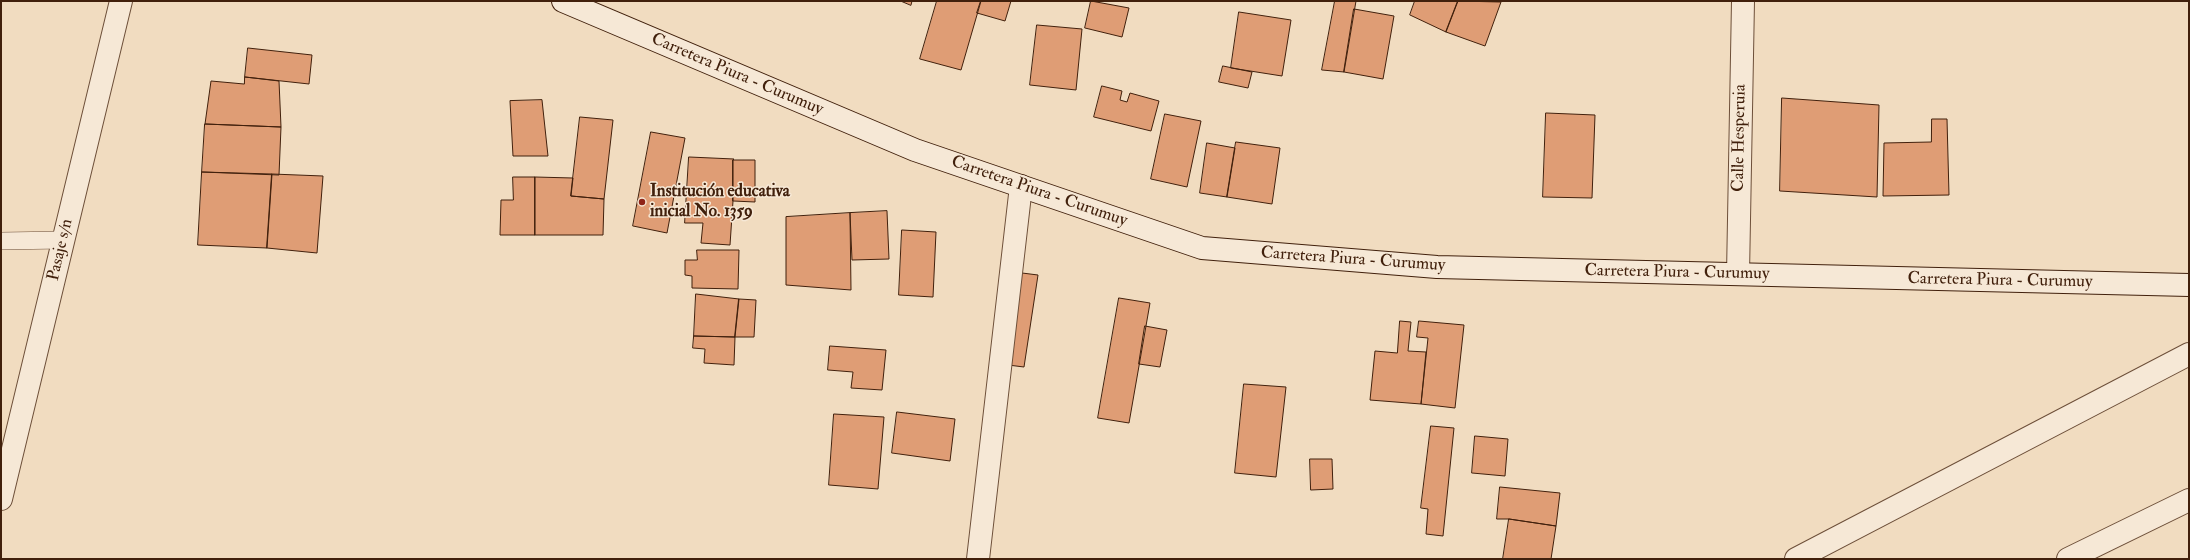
<!DOCTYPE html>
<meta charset="utf-8">
<style>
body{margin:0}
#map{position:relative;width:2190px;height:560px;overflow:hidden;background:#f1dcc0;font-family:"IM FELL Double Pica",serif}
canvas{display:block}
.frame{position:absolute;inset:0;border:2px solid #41200c;pointer-events:none}
</style>
<div id="map">
<canvas width="2190" height="560"></canvas>
<div class="frame"></div>
</div>
<script>
const ctx = document.querySelector('canvas').getContext('2d');
ctx.lineJoin = 'round';
function fill(path, color) {
  ctx.fillStyle = color;
  ctx.fill(path, 'evenodd');
}
function stroke(path, color, width, dash) {
  ctx.strokeStyle = color;
  ctx.lineWidth = width;
  ctx.lineCap = dash ? 'butt' : 'round';
  ctx.setLineDash(dash || []);
  ctx.stroke(path);
}
function drawText(font, color, halo, rows, align = 'center') {
  ctx.font = font + ' "IM FELL Double Pica",serif';
  ctx.lineWidth = 3;
  ctx.setLineDash([]);
  ctx.textBaseline = 'middle';
  ctx.strokeStyle = halo;
  ctx.fillStyle = color;
  for (const [text, x, y, turn = 0] of rows) {
    ctx.save();
    ctx.translate(x, y);
    ctx.rotate((+turn || 0) * Math.PI / 180);
    ctx.textAlign = isNaN(turn) ? turn : align;
    if (halo) ctx.strokeText(text, 0, 0);
    ctx.fillText(text, 0, 0);
    ctx.restore();
  }
}
const building = new Path2D(`
 M901,1H912L911,5Z
 M937,1H981L961,70L920,59Z
 M981,1H1011L1005,21L977,13Z
 M1091,1L1129,8L1122,37L1085,28Z
 M1335,1H1356L1344,72L1322,70Z
 M1415,1H1458L1446,32L1410,15Z
 M1458,1L1501,2L1485,46L1446,32Z
 M1354,9L1394,16L1383,79L1344,72Z
 M1239,12L1291,20L1282,76L1231,68Z
 M1037,25L1082,29L1076,90L1030,85Z
 M248,48L312,55L309,84L245,77Z
 M1223,66L1252,72L1248,88L1219,82Z
 M245,77L279,81L281,127L205,124L211,81L244,84Z
 M1102,86L1122,91L1120,100L1127,102L1130,93L1159,101L1151,131L1094,117Z
 M1782,98L1879,105L1877,197L1780,191Z
 M542,100L548,156H513L510,101Z
 M1546,113L1595,115L1592,198L1543,197Z
 M1165,114L1201,121L1187,187L1151,179Z
 M580,117L613,120L604,199L571,196Z
 M1932,119H1947L1949,195L1883,196L1884,143L1931,142Z
 M205,124L281,127L279,175L202,172Z
 M651,132L685,138L667,233L633,226Z
 M1236,142L1280,148L1272,204L1227,197Z
 M1207,143L1235,148L1227,197L1200,193Z
 M689,157L734,159L733,160V201L730,245L701,243L703,223H685Z
 M733,160H755V202L733,201Z
 M202,172L272,174L267,248L198,245Z
 M272,174L323,176L317,253L267,248Z
 M513,177H535V235H500L501,200H513Z
 M535,177L573,178L571,196L604,199L603,235H535Z
 M887,211L889,259L852,260L850,213Z
 M850,213L851,290L786,285V217Z
 M902,230L936,232L933,297L899,295Z
 M697,250H739L738,289L692,288V276L685,275V260H697Z
 M1014,272L1038,275L1024,367L1000,364Z
 M696,294L739,299L735,337L694,336Z
 M1119,298L1150,303L1129,423L1098,418Z
 M739,299L756,300L754,337H735Z
 M1400,321L1411,322L1408,351L1426,352L1421,404L1370,400L1375,351L1397,353Z
 M1419,321L1464,325L1455,408L1421,404L1428,338L1417,337Z
 M1145,326L1167,330L1160,367L1139,364Z
 M694,336L735,337L734,365L704,363L705,349L693,348Z
 M830,346L886,350L882,390L851,388L853,372L828,370Z
 M1244,384L1286,387L1276,477L1235,473Z
 M897,412L955,419L950,461L892,453Z
 M834,414L884,417L878,489L829,485Z
 M1431,426L1454,428L1443,536L1426,534L1428,509L1421,508Z
 M1475,436L1508,439L1505,476L1472,473Z
 M1310,459H1332L1333,489L1311,490Z
 M1500,487L1560,493L1556,526L1509,519H1497Z
 M1509,519L1556,526L1551,559H1503Z`);
const lane = new Path2D(`
 M1,241L63,240`);
const street = new Path2D(`
 M1738,274L1743,1
 M1,499L121,1
 M978,559L1021,186
 M1796,559L2189,354
 M2068,559L2189,500`);
const secondary = new Path2D(`
 M563,1L915,150L1202,248L1437,267L2189,285`);
const markers = [
 [642,202,4,"#8f2418"]
];
const streetNames = [
 ["Carretera Piura - Curumuy",737,75,23],
 ["Calle Hesperuia",1740,138,-89],
 ["Carretera Piura - Curumuy",1039,192,19],
 ["Pasaje s/n",61,250,-77],
 ["Carretera Piura - Curumuy",1353,260,4],
 ["Carretera Piura - Curumuy",1677,273,1],
 ["Carretera Piura - Curumuy",2000,281,1]
];
const poiNames = [
 ["Institución educativa",650,192],
 ["inicial No. 1359",650,212]
];
fill(building, '#df9d75');
stroke(building, '#41200c', 1);
stroke(lane, '#6d4f39', 18);
stroke(street, '#6d4f39', 24);
stroke(secondary, '#41200c', 24);
stroke(lane, '#f6e8d6', 17);
stroke(street, '#f6e8d6', 22);
stroke(secondary, '#f6e8d6', 22);
for (const [x, y, r, color] of markers) {
  const dot = new Path2D();
  dot.arc(x, y, r, 0, 2 * Math.PI);
  ctx.fillStyle = color;
  ctx.fill(dot);
  stroke(dot, '#f6e8d6', 1.5);
}
drawText('17px', '#41200c', '#f6e8d6', streetNames);
drawText('bold 17px', '#41200c', '#f6e8d6', poiNames, 'left');
</script>
